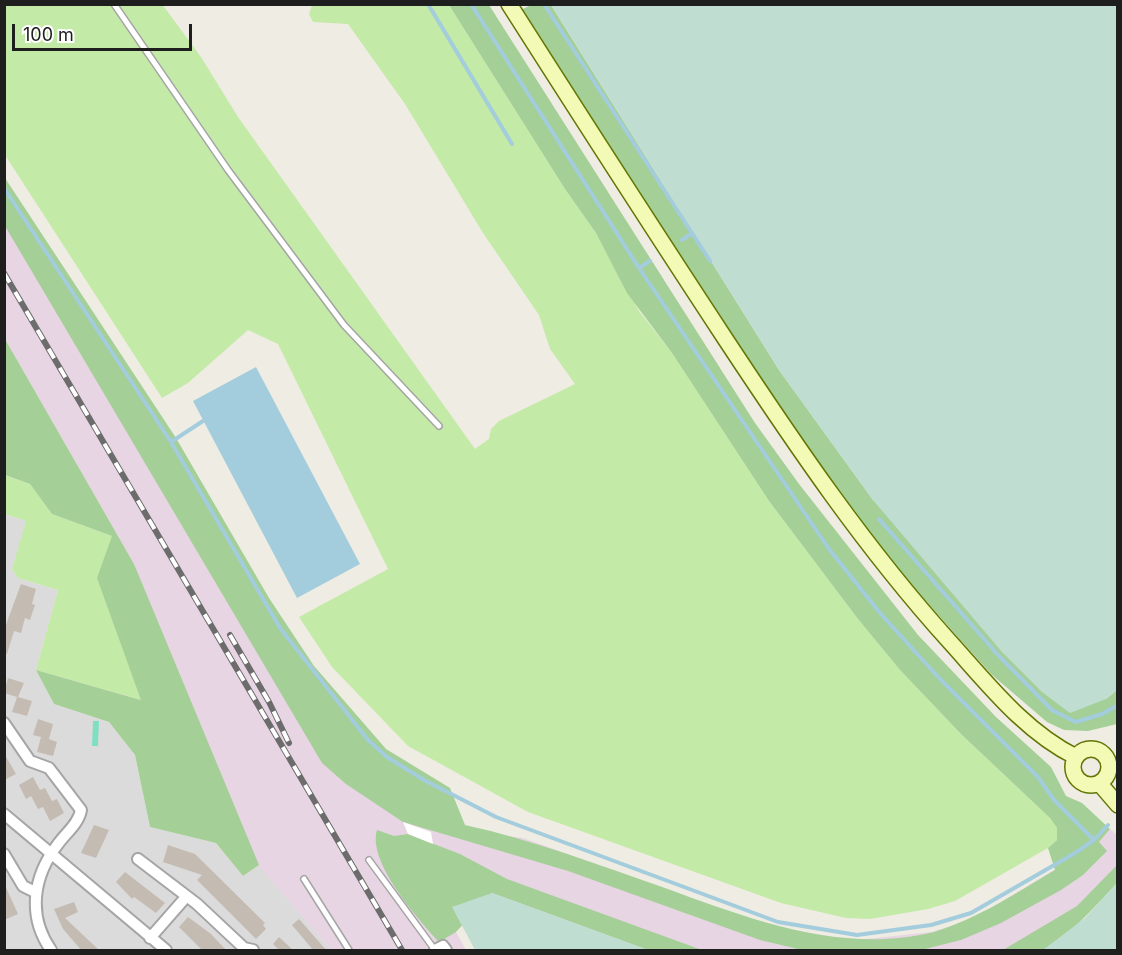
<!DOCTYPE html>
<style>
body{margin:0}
#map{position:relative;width:1122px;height:955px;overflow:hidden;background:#efece3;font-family:Inter,sans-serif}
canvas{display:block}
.frame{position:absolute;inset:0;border:6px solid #1e1e1e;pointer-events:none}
.scale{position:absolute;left:12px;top:24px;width:180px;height:27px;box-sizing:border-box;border:3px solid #1e1e1e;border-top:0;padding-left:8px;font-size:18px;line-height:21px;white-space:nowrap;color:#1e1e1e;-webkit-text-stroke:4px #fff;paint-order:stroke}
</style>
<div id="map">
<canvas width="1122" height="955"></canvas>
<div class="frame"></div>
<div class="scale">100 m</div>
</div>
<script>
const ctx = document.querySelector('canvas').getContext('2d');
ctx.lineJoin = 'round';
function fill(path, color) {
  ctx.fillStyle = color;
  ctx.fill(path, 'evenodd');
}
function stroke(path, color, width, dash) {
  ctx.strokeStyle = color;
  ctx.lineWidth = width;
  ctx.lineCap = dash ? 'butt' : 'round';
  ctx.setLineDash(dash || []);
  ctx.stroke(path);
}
const residential = new Path2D(`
 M4,514L27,521L12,569L18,578L58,590L36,670L54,704L109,722L135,755L150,827L216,843L243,876L259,865L331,950H5Z`);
const industrial = new Path2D(`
 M4,202L404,822L523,838L774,928L857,940L932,932L973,919L1077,856L1099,842L1110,829L1117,835V883L1043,950H648L492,893L426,906L456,932L466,950H331L259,866L216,843L134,564L5,339Z`);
const grass = new Path2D(`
 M162,4L201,57L238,117L475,449L489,439L491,429L499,421L575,384L550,349L539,315L483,233L405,104L348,24L313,22L309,14L312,5H449L565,189L596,233L639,311L672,353L769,501L858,619L900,670L962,735L1050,818L1057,828V840L1048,848L955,901L928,909L870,919L846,918L781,903L528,812L408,746L332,667L299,617L388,569L278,344L248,330L188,383L162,398L5,155L4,5Z
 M4,475L30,484L52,514L112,536L134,679L142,700L36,670L58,590L18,578L12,569L26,521L5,514Z`);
const forest = new Path2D(`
 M449,5H489L755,423L799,484L918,635L996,717L1051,767L1066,796L1082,803L1110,829L1099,842L1107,851L1083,875L1061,890L1001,923L961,940L921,950H802L760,940L568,871L403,822L346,784L322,763L5,226V178L176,438L269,598L314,666L386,749L450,788L465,825C534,840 598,865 665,888C750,919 842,955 934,932C979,918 1016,893 1055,870L1048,848L1057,840V828L1050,818L962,735L900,670L858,619L769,501L672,353L627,293L596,233L565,189Z
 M531,5H551L779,370L873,500L1106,699L1117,690V724L1088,731L1064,730L1047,722L991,674L899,571L838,493L790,424L521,10Z
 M5,339L134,564L259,865L243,876L216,843L150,827L135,755L109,722L54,704L36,670L141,700L97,578L112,536L52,514L30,484L5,475Z
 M377,830L394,836L408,834L460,854L507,879L702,950H648L492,893L456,932L439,942C418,919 367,862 377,830Z
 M1117,865V883C1103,898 1060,947 1041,950C1029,953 1015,950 1003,950L1077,906Z`);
const wetland = new Path2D(`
 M551,5H1117V690L1106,699L1070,713L1042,692L1002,652L873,500L779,370Z
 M1117,883V950H1043L1085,918Z
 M492,893L648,950H475L452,907Z`);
const pitch = new Path2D(`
 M93,721H99L98,746H92Z`);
const water = new Path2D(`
 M256,367L360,564L297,598L193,401Z`);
const pier = new Path2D(`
 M403,822L431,832L433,844L408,834Z`);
const stream = new Path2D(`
 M428,4L512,144
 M471,4L639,268L829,549L880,613L939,678L1038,777L1054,800L1094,840
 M544,4L710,261
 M4,188L171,442L280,628L368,740L387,757L424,780L496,817L778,922L857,935L931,925L971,913L1075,853L1094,840L1108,825
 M682,240L692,233
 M639,268L650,261
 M171,442L203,421
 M879,519L998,655L1052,710L1076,722L1102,714L1118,705`);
const building = new Path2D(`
 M21,584L36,589L32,604L35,605L30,620L25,618L21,633L14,631L7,654L4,653V630Z
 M8,678L24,683L18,697L32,701L27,716L12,712L17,697L4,693Z
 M38,719L53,724L49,739L57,742L53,756L37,752L41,737L33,735Z
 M4,753L16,774L4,780Z
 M33,777L40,790L45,788L52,801L57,799L64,813L50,821L43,807L38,809L31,796L26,799L19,785Z
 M94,825L109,830L96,858L81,853Z
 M168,845L195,854L265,923L263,925L266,929L256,939L197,880L202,875L163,862Z
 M125,872L165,903L156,913L134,897L132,899L116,882Z
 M4,883L18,914L4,920Z
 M74,902L78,912L65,918L100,951H82L63,929L54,909Z
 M188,917L211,934L227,951H203L179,927Z
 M299,919L327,951H314L292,925Z
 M279,937L294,951H280L273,944Z`);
const lane = new Path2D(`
 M114,4L228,170L344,325L439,426
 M369,860L435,950
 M304,879L349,950`);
const street = new Path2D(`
 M4,723L30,761L49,768L81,810C79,823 66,833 58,844C33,876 27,916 51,950
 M4,814L166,950
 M4,854L23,886L35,892
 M138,859L197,904L244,948L253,950
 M150,938L186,897
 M435,950L443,946L446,950`);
const secondary = new Path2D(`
 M509,4C581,117 653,229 726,340C796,446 865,548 950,642C987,683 1025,732 1076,757
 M1073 767a18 18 0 1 1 36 0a18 18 0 1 1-36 0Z
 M1100,784L1118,805`);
const rail = new Path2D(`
 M4,273L402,950
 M230,635L269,702L289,743`);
fill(residential, '#dcdbdb');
fill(industrial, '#e8d5e3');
fill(grass, '#c4eaa8');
fill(forest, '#a4cf97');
fill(wetland, '#c0ddd2');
fill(pitch, '#80dfc2');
fill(water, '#a3ccdd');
fill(pier, '#fff');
stroke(stream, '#a3ccdd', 4);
fill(building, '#c4bcb3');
stroke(lane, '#a5a5a5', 8);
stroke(street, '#a5a5a5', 14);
stroke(secondary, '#617603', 18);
stroke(lane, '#fff', 5);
stroke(street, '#fff', 10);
stroke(secondary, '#f2fab6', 15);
stroke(rail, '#6c6c6c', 6);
stroke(rail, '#fff', 4, [11]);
</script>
